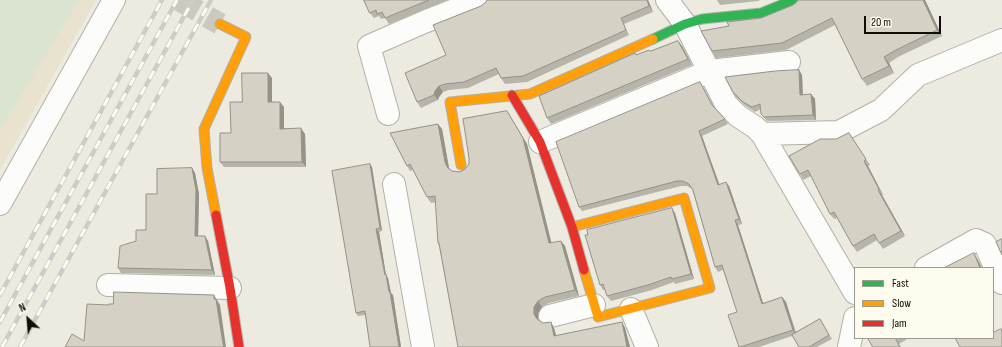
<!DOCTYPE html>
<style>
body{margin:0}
#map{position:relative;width:1002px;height:347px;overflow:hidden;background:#edeae0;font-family:"Sofia Sans Condensed",sans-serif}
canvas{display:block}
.legend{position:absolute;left:854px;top:267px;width:140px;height:72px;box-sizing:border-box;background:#fefbef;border:1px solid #9e9c92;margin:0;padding:5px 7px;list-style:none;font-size:12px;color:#0f0d07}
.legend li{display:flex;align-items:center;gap:8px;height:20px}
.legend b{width:20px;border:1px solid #9e9c92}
.north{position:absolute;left:8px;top:299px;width:40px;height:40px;-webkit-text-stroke:3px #fefbef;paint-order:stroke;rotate:334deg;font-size:11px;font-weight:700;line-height:16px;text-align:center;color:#0f0d07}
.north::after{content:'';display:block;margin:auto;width:14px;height:18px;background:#0f0d07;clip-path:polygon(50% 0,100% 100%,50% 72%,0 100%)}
.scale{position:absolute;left:864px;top:16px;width:77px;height:18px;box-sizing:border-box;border:2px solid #0f0d07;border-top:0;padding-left:5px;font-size:12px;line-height:14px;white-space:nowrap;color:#0f0d07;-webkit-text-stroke:3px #fefbef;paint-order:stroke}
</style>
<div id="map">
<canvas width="1002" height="347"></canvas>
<ul class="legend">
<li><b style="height:5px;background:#30b455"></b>Fast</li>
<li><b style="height:5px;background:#ff9f0a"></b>Slow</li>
<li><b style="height:5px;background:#e5322d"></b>Jam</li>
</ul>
<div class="north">N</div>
<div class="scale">20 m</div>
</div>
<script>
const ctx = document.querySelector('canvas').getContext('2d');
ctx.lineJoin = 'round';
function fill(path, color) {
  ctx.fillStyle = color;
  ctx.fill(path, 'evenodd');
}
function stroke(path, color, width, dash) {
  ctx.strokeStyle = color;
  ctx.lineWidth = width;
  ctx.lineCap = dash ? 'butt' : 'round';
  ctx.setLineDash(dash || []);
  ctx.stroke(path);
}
const built = new Path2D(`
 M0,0H96L0,170Z`);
const green = new Path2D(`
 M0,0H79L0,129Z`);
const secondaryTunnel = new Path2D(`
 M179,0L220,24`);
const street = new Path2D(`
 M667,0L685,24L726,104L738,116L755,127L762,134L855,293
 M388,114L369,46L424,22L480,0
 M762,134L839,132L881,110L918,75L1002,40
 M540,142L710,71L789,62
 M394,184L423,347
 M0,204L114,0
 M926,268L976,240L985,244L1002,283
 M108,285L230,288
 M631,309L647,347
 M550,316L594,305
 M849,347L855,318`);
const fast = new Path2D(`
 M653,39L685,24L702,19L761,13L793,0`);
const slow = new Path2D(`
 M461,165L450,102L530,94L653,39
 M216,215L207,168L204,129L246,37L220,24
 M572,227L684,198L710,288L598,317L584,270`);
const jam = new Path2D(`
 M512,95L540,142L572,227L584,270
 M216,215L230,288L239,347`);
const rail = new Path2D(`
 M0,295L162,0
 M0,322L177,0
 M2,347L193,0
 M20,347L211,0`);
const wall = new Path2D(`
 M364,0H447L389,24L385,18L381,19L379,16L374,18L370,13Z
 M648,0L653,12L624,24L629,35L527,82L505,84L501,78L499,74L468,88L449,90L443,92L439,97L438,100L421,108L417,102L446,55L481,6L486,2Z
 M717,0H760L758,1L720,5Z
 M925,0L942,36L898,57L889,63L894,73L867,86L862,79L835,25L786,50L716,58L712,51L729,26L761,18L793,5L799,1Z
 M678,41L682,46L692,65L551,124L547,118L650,51Z
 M799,70L802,75L803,95L811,94L815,99L816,120L767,121L761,114V109L755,112L746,106L736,97L733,92Z
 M272,78V102L284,107V128L305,134L306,167H224L220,162L242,102Z
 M703,87L714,107L725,119L728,124L702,136L719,184L729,186L742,224L738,225L763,303L782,297L786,302L796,332L820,319L832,339L817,347H799L792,336L759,347H739L737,312L723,270L718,272L715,267L692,189L687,186H681L582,211L579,207Z
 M507,111L527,144L551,243L561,241L565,246L579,296L549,303L542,307L538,313V319L543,323L551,322L554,328L556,336L622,322L625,328L630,347H458L439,246L438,243L436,202L431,203L427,197L413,170L410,171L407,166L390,133L438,124L442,129L449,168L452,171L460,172L465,169L469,164V158L463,119Z
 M849,133L870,165L868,166L883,195H882L905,236L883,249L877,240L857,252L853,246L837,218L834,219L830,214L811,176L803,180L800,174L836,139Z
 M370,164L372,167L382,231L379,232L386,275L388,278L391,293L393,295L401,347H370L365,315L358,316L356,313Z
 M192,168L195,173L199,194L198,236H205L208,241L215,275L121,273L118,268L136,241Z
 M675,213L694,279L675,284L674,282L652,290L611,301L607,296L605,290H603L600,285Z
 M868,338H909L899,344L901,347H873Z`);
const shadedWall = new Path2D(`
 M647,0H648L653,12L649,6Z
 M923,0H925L942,36L937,30Z
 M678,41L682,46L692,65L688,59Z
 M884,57L889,63L894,73L889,66Z
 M799,70L802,75L803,100L800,95Z
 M268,73L272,78V107L268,102Z
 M439,86L443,92L439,97L438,100L434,95L435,91Z
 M811,94L815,99L816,120L813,115Z
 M280,102L284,107V134L280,129Z
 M507,111L527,144L553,249L549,243Z
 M438,124L442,129L449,168L451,173L447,167L445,162Z
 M301,128L305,134L306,167L302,162Z
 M699,131L702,136L721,189L718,185Z
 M864,161L868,166L883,195L879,189Z
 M370,164L372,167L382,231L380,228Z
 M192,168L195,173L199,194L198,241L195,236Z
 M726,182L729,186L742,224L739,219Z
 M878,190L882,195L905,236L901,231Z
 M672,208L675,213L694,279L691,274Z
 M735,220L738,225L765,309L762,304Z
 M376,229L379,232L386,275L388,278L391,293L393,295L401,347H399L389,292L385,275Z
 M205,236L208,241L215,275L212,270Z
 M561,241L565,246L579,296L575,290Z
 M974,253L978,260L982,268H980Z
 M214,295L220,305L226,347H224L223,344L214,299Z
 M782,297L786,302L796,335L793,330Z
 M538,301L542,307L538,313V319H537L534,314V307Z
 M551,322L554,328L558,342L554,336Z
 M622,322L625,328L630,347H627Z`);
const building = new Path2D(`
 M364,0H429L385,18L382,12L377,14L376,10L370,13Z
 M487,0H647L649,6L621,18L626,30L523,76L501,78L496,68L464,82L445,84L439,86L435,91L434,95L417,102L405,73L446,55L433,25L481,6L486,2Z
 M799,0H923L937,30L894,51L884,57L889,66L862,79L832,18L782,43L712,51L701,31L729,26L727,22L761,18L793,5Z
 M678,41L688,59L547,118L539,96L635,53L636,55L649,50L650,51Z
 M799,70L800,95L811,94L813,115L764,117L761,114L760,104L752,107L743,102L733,92L725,77L775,71Z
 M242,73H268V102H280V129L301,128L302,162H220V133H231L230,102H242Z
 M700,82L712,105L725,119L699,131L718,185L726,182L739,219L735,220L762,304L782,297L793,330L740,347H739L728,315L737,312L722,265L715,267L693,190L689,184L683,181H677L579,207L556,142Z
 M507,111L523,138L549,243L561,241L575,290L545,297L538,301L534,307V314L537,319L543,323L551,322L554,336L622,322L627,347H458L439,243H438L435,196L427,197L410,164L407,166L390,133L438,124L445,162L447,167L452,171L460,172L465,169L469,164V158L463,119Z
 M849,133L866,159L864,161L879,189L878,190L901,231L879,243L874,234L853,246L834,212L830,214L808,170L800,174L789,156L820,139H836Z
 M370,164L380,228L376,229L385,275L386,274L389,292H390L399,347H370L365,311L356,313L332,171Z
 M192,168L196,190L195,236H205L212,270L118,268L120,246L136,241V230H146V194H157V169Z
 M672,208L691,274L672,279L671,277L648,285L607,296L603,284L600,285L585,235H588L587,230Z
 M1002,239V255L996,242Z
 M974,253L980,268H944Z
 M114,292L214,295V299H216L223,344L224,347H65L72,334L84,341L87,304L109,305V304H113Z
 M820,319L829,335L809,347H799L792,335Z
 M1001,329L1002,332V347H960L955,338H993V333Z
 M868,338H895L900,347H873Z`);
fill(built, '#e8e2cf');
fill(green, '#dae4d1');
stroke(secondaryTunnel, '#ccc9bf', 22, [22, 11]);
stroke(street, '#b3b0a8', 24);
stroke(fast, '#b3b0a8', 11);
stroke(slow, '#b3b0a8', 11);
stroke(jam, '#b3b0a8', 11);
stroke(street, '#fcfcfa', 22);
stroke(fast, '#30b455', 9);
stroke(slow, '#ff9f0a', 9);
stroke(jam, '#e5322d', 9);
stroke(rail, '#cdccc9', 4.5);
stroke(rail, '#fefbef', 3, [9]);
fill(wall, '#b7b4a9');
fill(shadedWall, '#95928a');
fill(building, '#d5d1c5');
stroke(building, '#95928a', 1);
</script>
